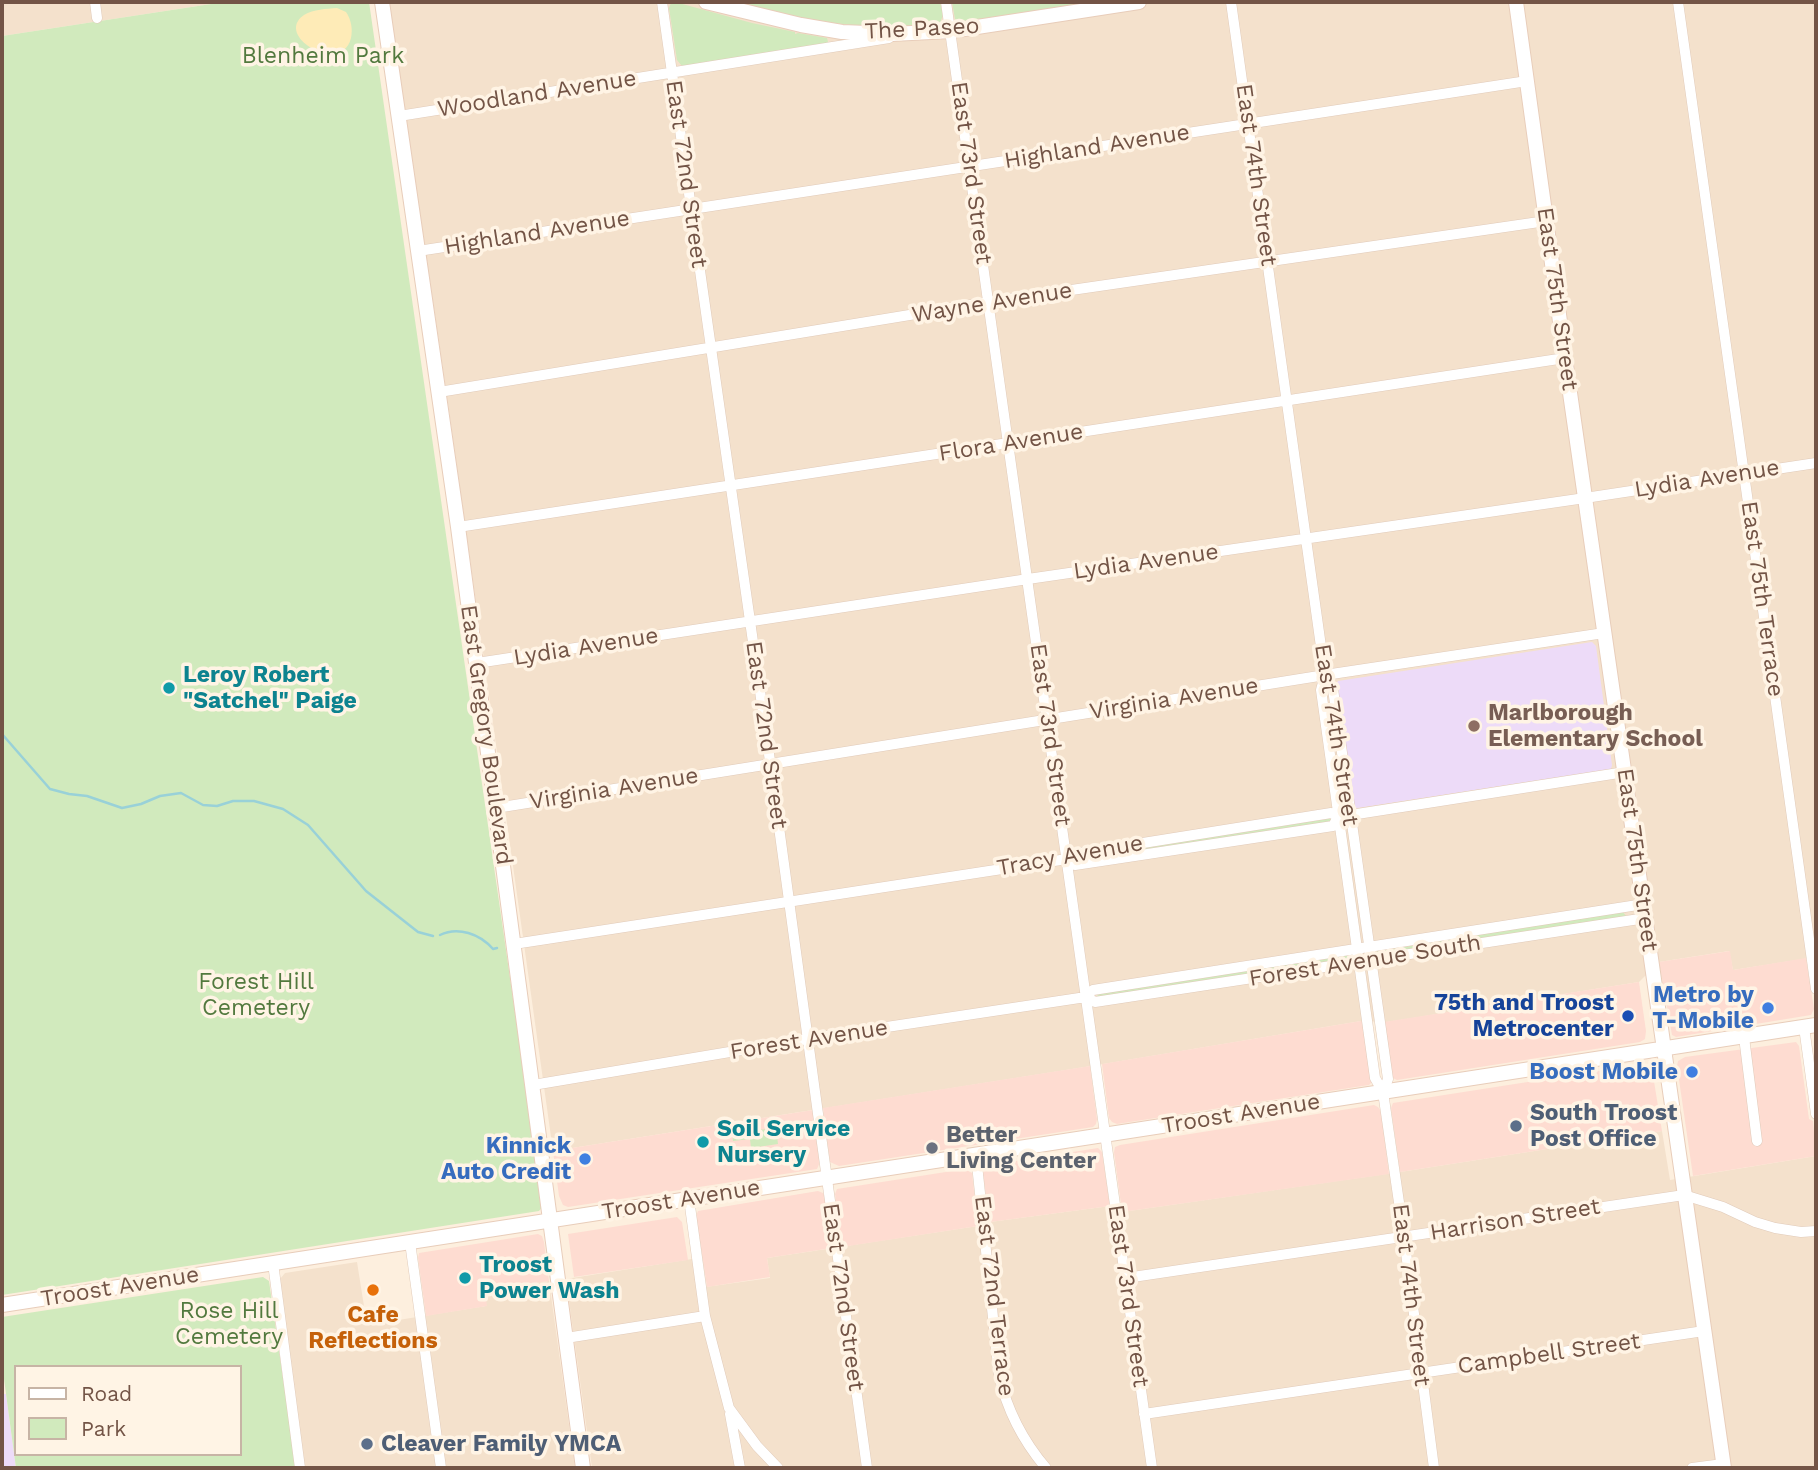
<!DOCTYPE html>
<style>
body{margin:0}
#map{position:relative;width:1818px;height:1470px;overflow:hidden;background:#fdefde;font-family:"Work Sans",sans-serif}
canvas{display:block}
.frame{position:absolute;inset:0;border:4px solid #735446;pointer-events:none}
.legend{position:absolute;left:14px;top:1365px;width:228px;height:91px;box-sizing:border-box;background:#fff4e5;border:2px solid #c7b4a5;margin:0;padding:9px 12px;list-style:none;font-size:21px;color:#735446}
.legend li{display:flex;align-items:center;gap:14px;height:35px}
.legend b{width:35px;border:2px solid #c7b4a5}
</style>
<div id="map">
<canvas width="1818" height="1470"></canvas>
<div class="frame"></div>
<ul class="legend">
<li><b style="height:9px;background:#fff"></b>Road</li>
<li><b style="height:19px;background:#d1eabd"></b>Park</li>
</ul>
</div>
<script>
const ctx = document.querySelector('canvas').getContext('2d');
ctx.lineJoin = 'round';
function fill(path, color) {
  ctx.fillStyle = color;
  ctx.fill(path, 'evenodd');
}
function stroke(path, color, width, dash) {
  ctx.strokeStyle = color;
  ctx.lineWidth = width;
  ctx.lineCap = dash ? 'butt' : 'round';
  ctx.setLineDash(dash || []);
  ctx.stroke(path);
}
function drawText(font, color, halo, rows, align = 'center') {
  ctx.font = font + ' "Work Sans",sans-serif';
  ctx.lineWidth = 7;
  ctx.setLineDash([]);
  ctx.textBaseline = 'middle';
  ctx.strokeStyle = halo;
  ctx.fillStyle = color;
  for (const [text, x, y, turn = 0] of rows) {
    ctx.save();
    ctx.translate(x, y);
    ctx.rotate((+turn || 0) * Math.PI / 180);
    ctx.textAlign = isNaN(turn) ? turn : align;
    if (halo) ctx.strokeText(text, 0, 0);
    ctx.fillText(text, 0, 0);
    ctx.restore();
  }
}
const residential = new Path2D(`
 M2,2H224L2,36Z
 M389,2H1816V957L1733,970L1729,951L1659,962L1639,982L1387,1022L1361,1021L1085,1067L553,1151L449,410Z
 M1662,1131L1670,1180L1816,1156V1468H592L566,1279L692,1259L698,1288L770,1278L767,1258L978,1226L990,1222L1110,1206L1122,1212L1400,1172Z
 M357,1262L367,1325L486,1306L485,1290L549,1281L575,1468H305L280,1279L285,1273Z`);
const commercial = new Path2D(`
 M1730,951L1733,970L1806,958L1814,1009L1811,1015L1676,1037L1672,1035L1659,962Z
 M1639,982L1646,1031L1645,1039L1640,1042L1397,1080L1391,1077L1384,1022Z
 M1361,1021H1365L1372,1082L1369,1085L1117,1124L1112,1122L1109,1118L1102,1064Z
 M1796,1042L1799,1046L1809,1119L1813,1121L1816,1156L1693,1176L1677,1066L1678,1061L1685,1057Z
 M1643,1064L1650,1067L1653,1075L1662,1131L1400,1172L1391,1108L1393,1103Z
 M1090,1066L1097,1119L1096,1124L1093,1127L839,1166L830,1162L823,1108Z
 M1374,1105L1378,1107L1381,1111L1389,1174L1122,1212L1114,1152L1115,1147L1120,1145Z
 M813,1110L820,1162L817,1169L568,1207L563,1205L559,1196L553,1151Z
 M1098,1148L1102,1152L1110,1206L990,1222L983,1175L985,1166Z
 M965,1169L972,1173L978,1226L842,1247L835,1194L837,1189Z
 M818,1191L823,1193L825,1197L832,1248L767,1258L770,1277L707,1287L696,1216L698,1211Z
 M677,1217L682,1222L688,1260L574,1277L568,1234Z
 M538,1234L542,1236L544,1242L549,1281L485,1290L487,1306L426,1316L418,1258L419,1253Z`);
const education = new Path2D(`
 M1592,642L1596,646L1612,765L1611,769L1357,808L1353,807L1336,685L1338,681Z
 M2,1394H6L16,1468H2Z`);
const green = new Path2D(`
 M224,2H369L543,1206L539,1211L2,1295V36Z
 M675,2L752,23L795,32V34L798,33L827,38L828,42L827,44L682,66L677,60L669,8L671,3Z
 M730,2H940L943,15L940,23L933,26H861L823,22L802,19Z
 M952,2H1110L962,24L955,19Z
 M1333,818L1332,822L1080,860L1079,858Z
 M1622,911L1626,916L1622,918L1377,955L1375,952Z
 M1346,955L1351,956L1353,958L1099,999L1097,996L1099,994Z
 M776,1128L778,1144L751,1148L750,1139L733,1141L732,1133Z
 M263,1277L269,1281L296,1468H16L2,1364V1317ZM16,1367H240V1454H16Z`);
const sand = new Path2D(`
 M337,8L346,12C351,19 353,29 351,38C342,76 273,36 304,15C314,9 326,9 337,8Z`);
const stream = new Path2D(`
 M2,734L50,789L69,794L87,796L122,808L141,804L160,796L181,793L203,805L217,806L233,801H254L283,809L308,825L366,891L418,932L433,936
 M440,935C458,926 480,934 493,949L497,948`);
const street = new Path2D(`
 M95,2L97,18
 M662,2C697,255 735,507 770,761C803,996 833,1233 867,1468
 M946,2L1152,1468
 M1231,2L1324,668L1325,675L1333,689L1388,1079L1383,1092L1404,1237L1434,1468
 M1678,2L1816,989
 M399,116L889,38
 M418,251L1527,81
 M439,392L989,302L1546,221
 M458,527L1565,358
 M477,663L1028,579L1585,498L1816,463
 M1325,675L1321,690L1375,1078L1383,1092
 M496,808L1325,675L1604,633
 M1067,859L1075,865L1333,826L1338,817
 M514,944L1067,859L1074,854L1331,813L1338,817L1625,772
 M1086,997L1095,1002L1646,918
 M1086,997L1093,990L1644,904
 M1804,1027L1816,1114
 M1744,1037L1757,1141
 M533,1085L807,1039L1086,997
 M976,1155L999,1375C1007,1410 1023,1441 1046,1468
 M689,1199L705,1316L729,1408L757,1446L778,1468
 M410,1242L441,1468
 M273,1263L300,1468
 M1126,1278L1684,1195L1723,1207L1755,1222L1775,1228L1801,1232L1816,1231
 M566,1338L705,1316
 M730,1414L740,1468
 M1144,1414L1704,1331
 M1692,1468L1723,1464`);
const secondary = new Path2D(`
 M382,2L458,527L583,1468
 M706,2L801,25L842,32L892,34L951,31L1139,2
 M1516,2L1565,358L1724,1468
 M2,1305L1816,1025`);
const markers = [
 [169,688,7,"#0f9aa8"],
 [1474,726,7,"#8d6e63"],
 [1768,1008,7,"#3f7fe0"],
 [1628,1016,7,"#1a4fb4"],
 [1692,1072,7,"#3f7fe0"],
 [1516,1126,7,"#5c6f8a"],
 [703,1142,7,"#0f9aa8"],
 [932,1148,7,"#6b7280"],
 [585,1159,7,"#3f7fe0"],
 [465,1278,7,"#0f9aa8"],
 [373,1290,7,"#e8710a"],
 [367,1444,7,"#5c6f8a"]
];
const streetNames = [
 ["The Paseo",922,29,-3],
 ["Woodland Avenue",537,94,-9],
 ["Highland Avenue",1097,147,-9],
 ["East 73rd Street",971,173,82],
 ["East 72nd Street",686,174,82],
 ["East 74th Street",1256,175,82],
 ["Highland Avenue",537,233,-9],
 ["East 75th Street",1557,299,82],
 ["Wayne Avenue",992,303,-9],
 ["Flora Avenue",1011,443,-9],
 ["Lydia Avenue",1707,479,-9],
 ["Lydia Avenue",1146,562,-8],
 ["East 75th Terrace",1762,599,82],
 ["Lydia Avenue",586,647,-9],
 ["Virginia Avenue",1174,699,-9],
 ["East Gregory Boulevard",486,735,82],
 ["East 72nd Street",766,735,82],
 ["East 73rd Street",1050,735,82],
 ["East 74th Street",1336,735,81],
 ["Virginia Avenue",614,789,-9],
 ["Tracy Avenue",1070,856,-10],
 ["East 75th Street",1637,860,82],
 ["Forest Avenue South",1365,961,-9],
 ["Forest Avenue",809,1040,-9],
 ["Troost Avenue",1241,1114,-9],
 ["Troost Avenue",681,1200,-9],
 ["Harrison Street",1515,1220,-9],
 ["Troost Avenue",120,1287,-9],
 ["East 74th Street",1411,1295,83],
 ["East 72nd Terrace",994,1296,83],
 ["East 73rd Street",1128,1296,82],
 ["East 72nd Street",843,1297,82],
 ["Campbell Street",1549,1354,-8]
];
const parkNames = [
 ["Blenheim Park",323,56],
 ["Forest Hill",256,982],
 ["Cemetery",256,1008],
 ["Rose Hill",229,1311],
 ["Cemetery",229,1337]
];
const cultureNames = [
 ["Leroy Robert",183,675],
 ["\"Satchel\" Paige",183,701],
 ["Soil Service",717,1129],
 ["Nursery",717,1155],
 ["Troost",479,1265],
 ["Power Wash",479,1291]
];
const educationNames = [
 ["Marlborough",1488,713],
 ["Elementary School",1488,739]
];
const shopNames = [
 ["Metro by",1754,995],
 ["T-Mobile",1754,1021],
 ["Boost Mobile",1678,1072],
 ["Kinnick",571,1146],
 ["Auto Credit",571,1172]
];
const transitNames = [
 ["75th and Troost",1614,1003],
 ["Metrocenter",1614,1029]
];
const serviceNames = [
 ["South Troost",1530,1113],
 ["Post Office",1530,1139],
 ["Cleaver Family YMCA",381,1444]
];
const worshipNames = [
 ["Better",946,1135],
 ["Living Center",946,1161]
];
const foodNames = [
 ["Cafe",373,1315],
 ["Reflections",373,1341]
];
fill(residential, '#f4e1cc');
fill(commercial, '#fedcd1');
fill(education, '#eddbf8');
fill(green, '#d1eabd');
fill(sand, '#feebb7');
stroke(stream, '#99d1d8', 2.5);
stroke(street, '#e1cbba', 11);
stroke(secondary, '#e8cdba', 16);
stroke(street, '#fff', 10);
stroke(secondary, '#fff', 14);
for (const [x, y, r, color] of markers) {
  const dot = new Path2D();
  dot.arc(x, y, r, 0, 2 * Math.PI);
  ctx.fillStyle = color;
  ctx.fill(dot);
  stroke(dot, '#fff4e5', 2.5);
}
drawText('23px', '#735446', '#fff4e5', streetNames);
drawText('23px', '#52793e', '#fff4e5', parkNames);
drawText('bold 23px', '#0d838f', '#fff4e5', cultureNames, 'left');
drawText('bold 23px', '#785e54', '#fff4e5', educationNames, 'left');
drawText('bold 23px', '#366cbe', '#fff4e5', shopNames, 'right');
drawText('bold 23px', '#164399', '#fff4e5', transitNames, 'right');
drawText('bold 23px', '#4e5e75', '#fff4e5', serviceNames, 'left');
drawText('bold 23px', '#5b616d', '#fff4e5', worshipNames, 'left');
drawText('bold 23px', '#c56008', '#fff4e5', foodNames);
</script>
